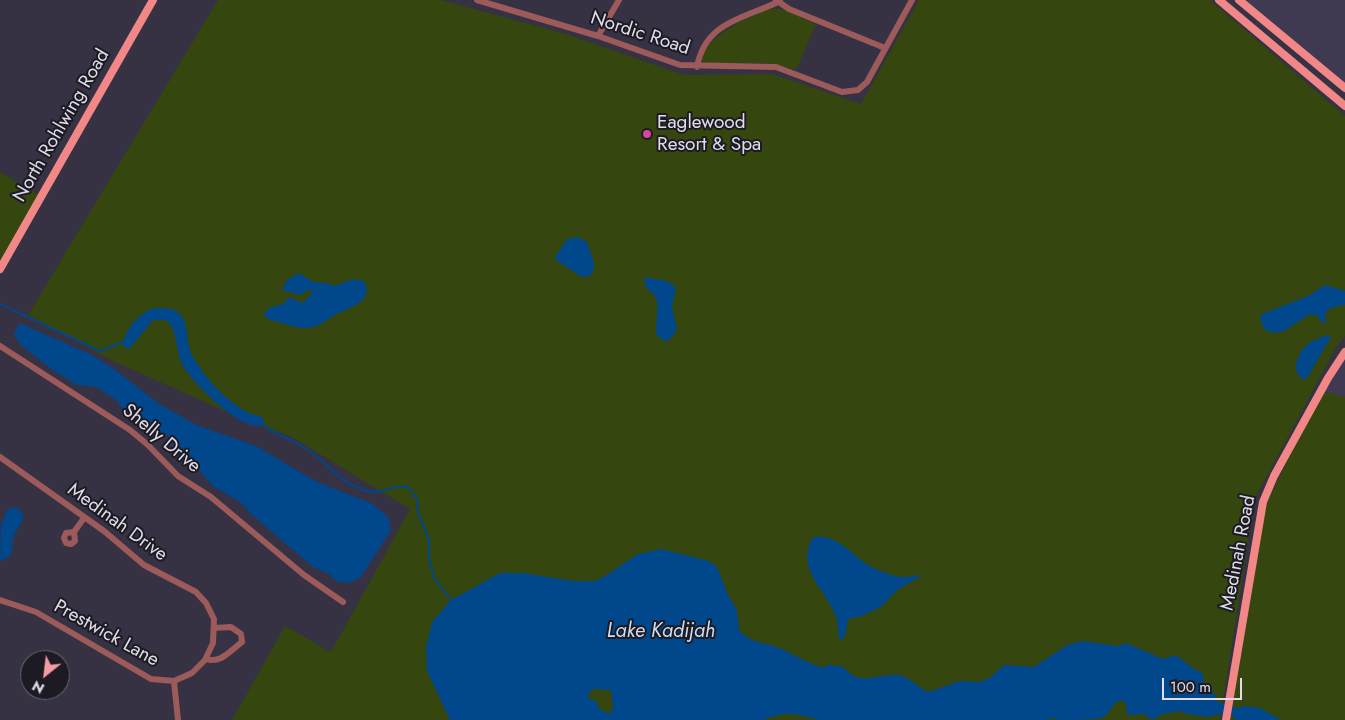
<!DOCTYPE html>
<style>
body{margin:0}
#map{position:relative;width:1345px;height:720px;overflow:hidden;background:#363143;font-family:Jost,sans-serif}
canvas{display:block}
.north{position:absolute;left:20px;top:650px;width:50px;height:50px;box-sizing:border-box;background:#1c1a23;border:1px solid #6a6872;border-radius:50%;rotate:209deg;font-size:14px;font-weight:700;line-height:20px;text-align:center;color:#e0dde9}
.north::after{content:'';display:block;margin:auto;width:18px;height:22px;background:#f49aa1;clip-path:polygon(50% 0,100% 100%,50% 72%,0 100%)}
.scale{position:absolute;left:1162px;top:678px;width:80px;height:22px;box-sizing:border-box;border:2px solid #e0dde9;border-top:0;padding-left:6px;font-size:15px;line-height:18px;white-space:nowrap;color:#e0dde9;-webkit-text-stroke:4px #1c1a23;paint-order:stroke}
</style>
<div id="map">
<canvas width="1345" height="720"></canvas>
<div class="north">N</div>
<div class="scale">100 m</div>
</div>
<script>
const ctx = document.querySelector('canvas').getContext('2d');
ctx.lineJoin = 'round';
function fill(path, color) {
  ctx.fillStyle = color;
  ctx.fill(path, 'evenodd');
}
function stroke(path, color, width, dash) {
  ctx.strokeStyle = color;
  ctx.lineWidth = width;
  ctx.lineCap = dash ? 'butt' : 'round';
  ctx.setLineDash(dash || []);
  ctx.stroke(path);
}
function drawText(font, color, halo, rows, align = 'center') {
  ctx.font = font + ' Jost,sans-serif';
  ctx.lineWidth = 4;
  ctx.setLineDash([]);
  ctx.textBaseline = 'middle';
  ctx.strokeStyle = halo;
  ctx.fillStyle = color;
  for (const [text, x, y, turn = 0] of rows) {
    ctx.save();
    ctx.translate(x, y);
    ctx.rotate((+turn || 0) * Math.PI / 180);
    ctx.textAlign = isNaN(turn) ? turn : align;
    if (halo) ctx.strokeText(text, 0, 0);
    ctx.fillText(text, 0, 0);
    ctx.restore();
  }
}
const built = new Path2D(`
 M1242,0H1345V86Z
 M1345,358V400L1324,391Z`);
const green = new Path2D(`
 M218,0H441L566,34L684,75L772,74L861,104L919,0H1210L1345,116V336L1337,346L1255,498L1220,720H232L285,626L331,652L410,509L290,436L245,420L113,361L28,315Z
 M770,9H783L816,24L796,70L768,63L708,64L702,61V54C720,29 743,19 770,9Z
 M0,172L41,196L0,266Z
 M1321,391L1345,397V720H1226L1265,507Z`);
const water = new Path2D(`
 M578,237L587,242L594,263L593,273L587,277L580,276L556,260L555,257L567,239Z
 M299,273L313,282L328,283L334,286L353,279L364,281C375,301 350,307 337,314C326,319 319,328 306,328C299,329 274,321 266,318L264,314L269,308L285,303L288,297L303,303L312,293L311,290H307L301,295L282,290L287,280Z
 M644,277L667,281L676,288L672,307L677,330L667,342L657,336C653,318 666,299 646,288Z
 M1325,285L1345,291V305C1340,305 1326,308 1325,315C1325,318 1327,321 1326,323L1322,322L1316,315L1310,314L1284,331L1273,333L1264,329L1260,318L1262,314L1308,296Z
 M163,308C194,309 183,338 192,355C205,378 223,398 245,411C251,415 257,414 263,418L264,425C242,433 194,384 183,366C175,352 179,331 166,320H153L129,349L124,347C121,335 136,317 147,311C150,308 159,308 163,308Z
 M22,324L92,355L114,369L158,403L196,425L256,446L315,481L373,504L388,517L391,530L360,578L348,583L336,581L329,574L313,567L251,514L240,502L213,486L197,468L184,463L166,434L126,414L117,401L96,387L77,385L54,371L21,345L14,335L18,325Z
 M1327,335L1331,337L1307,378L1301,379L1295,368C1301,346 1306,343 1327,335Z
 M15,507L22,512C25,523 18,526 14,535C10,547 18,555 0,561L1,524L8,509Z
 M813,537C837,532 855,559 874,568C883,572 897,578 907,577C912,577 917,574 921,576L897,590L882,606L862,616L848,619L845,636L840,641C837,632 839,623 835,614C824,588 795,568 813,537Z
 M661,549L709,561L717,567L728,595L737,610L739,630C751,644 767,642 782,649C796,656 808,663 823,668L829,664C834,667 835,665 840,666C846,668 850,675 856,677C870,681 885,673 899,675C909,677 918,687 928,692L960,681L980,682L991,677L1004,665L1034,667L1067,645L1083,641L1118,646L1126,643L1163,659L1175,655C1184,660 1192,670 1202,672L1204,683L1215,694L1216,701L1237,708L1245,706L1260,708L1281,720H1235V717L1218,714L1208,717L1187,714L1180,711L1163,714L1152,720L1144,714L1128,715L1126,711L1127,705L1122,700C1112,702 1110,714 1102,718C1092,720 1070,720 1058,720L1053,718L1047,720H819C800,714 782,710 764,720H450L427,671L426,648L432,622L451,600L500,573H523L573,581H595L605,576L638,554ZM592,689L611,690L613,707L610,714L599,709L597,702L587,697Z`);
const stream = new Path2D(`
 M0,304L100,351L123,342
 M264,425C276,436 291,438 304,447C326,461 340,484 367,491C381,495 395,483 409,488L417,499L418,513L429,539V557L434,578L451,600`);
const minor = new Path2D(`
 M477,0L598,36L680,65L776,67L842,92L858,90L867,82L912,0
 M776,0L789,9L885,48
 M598,36L619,0
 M697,67C705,21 746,18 780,1
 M0,346L130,430L148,445L178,476L211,497L304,575L343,602
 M0,457L104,531L144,565L196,592L206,603L214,619L213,643L205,660L192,673L174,681L151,679L36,612L0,600
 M74,532L75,541L71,544L66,543L64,538L66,533L74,532L84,518
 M206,659C221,664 231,650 242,642L241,634L231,627L214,628
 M174,681L178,720`);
const major = new Path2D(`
 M1219,0L1345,106
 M1239,0L1345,88
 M0,269L153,0
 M1226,720L1263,502L1274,476L1328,378L1345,352`);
const markers = [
 [647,134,5,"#d1479c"]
];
const streetNames = [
 ["Nordic Road",640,34,18],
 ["North Rohlwing Road",62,126,-60],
 ["Shelly Drive",161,439,40],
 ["Medinah Drive",117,523,36],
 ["Medinah Road",1239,553,-79],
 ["Prestwick Lane",106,634,29]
];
const poiNames = [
 ["Eaglewood",657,123],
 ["Resort & Spa",657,145]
];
const waterNames = [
 ["Lake Kadijah",661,632]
];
fill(built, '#403952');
fill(green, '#35460e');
fill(water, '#01478b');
stroke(stream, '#01478b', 2);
stroke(minor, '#9c5b5a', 6);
stroke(major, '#f18887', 8);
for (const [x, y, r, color] of markers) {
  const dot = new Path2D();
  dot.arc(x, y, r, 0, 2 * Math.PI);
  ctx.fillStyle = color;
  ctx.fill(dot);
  stroke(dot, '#1c1a23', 2);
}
drawText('19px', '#e0dde9', '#1c1a23', streetNames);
drawText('19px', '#e0dde9', '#1c1a23', poiNames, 'left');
drawText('italic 20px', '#ceddf1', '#1c1a23', waterNames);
</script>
